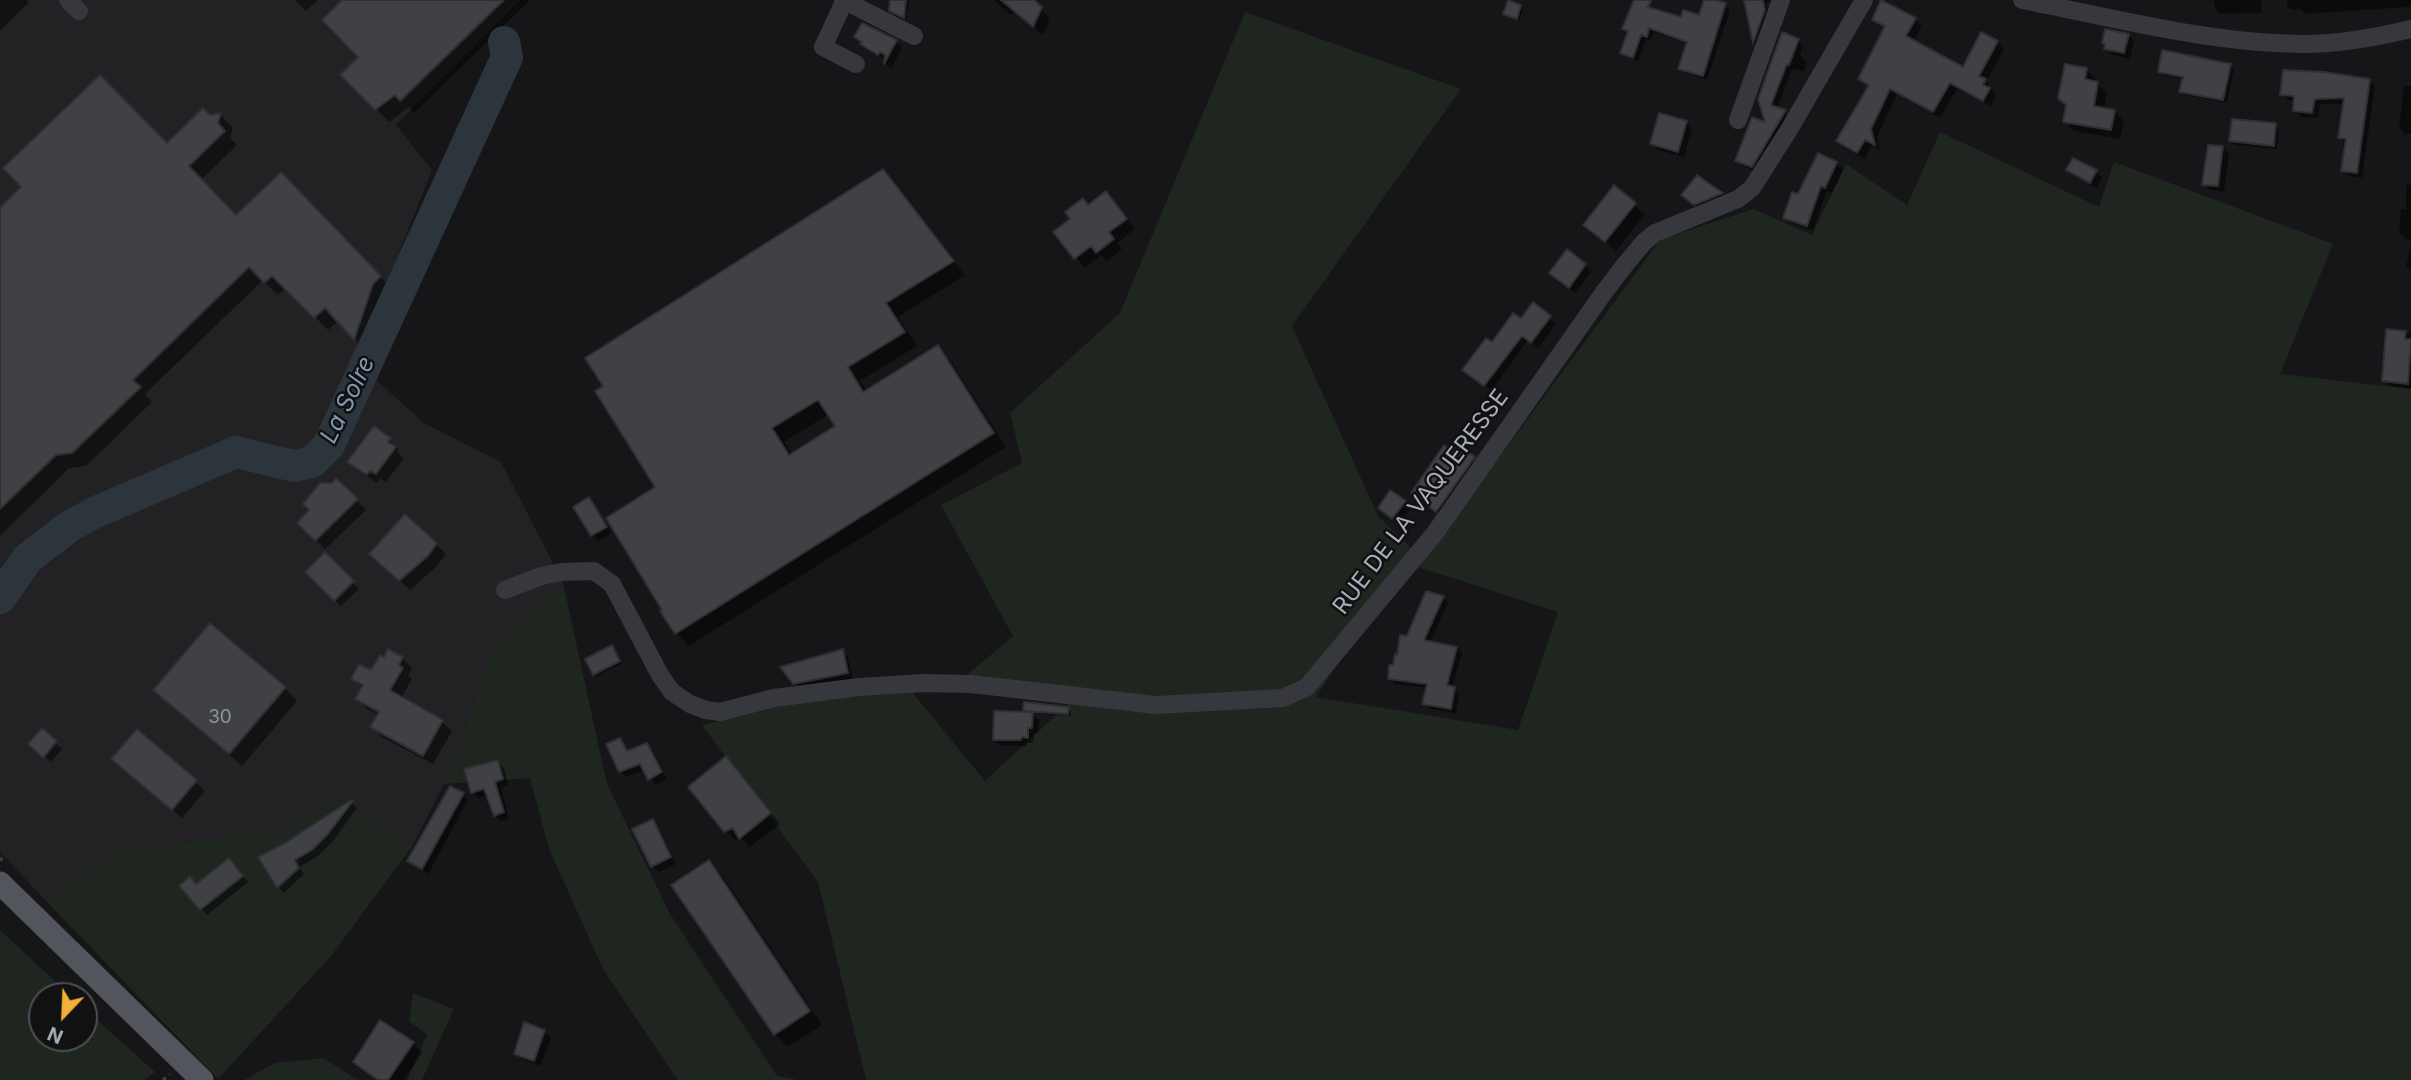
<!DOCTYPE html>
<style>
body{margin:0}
#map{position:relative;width:2411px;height:1080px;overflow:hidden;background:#161618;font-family:Inter,sans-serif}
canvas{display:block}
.north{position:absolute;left:28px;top:982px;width:70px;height:70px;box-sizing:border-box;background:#111113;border:2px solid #4d4f55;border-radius:50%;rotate:203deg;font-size:19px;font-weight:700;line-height:28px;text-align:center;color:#a8adb8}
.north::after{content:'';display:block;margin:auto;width:24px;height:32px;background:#f2b134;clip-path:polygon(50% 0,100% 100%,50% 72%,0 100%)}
</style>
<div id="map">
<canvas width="2411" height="1080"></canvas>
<div class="north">N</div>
</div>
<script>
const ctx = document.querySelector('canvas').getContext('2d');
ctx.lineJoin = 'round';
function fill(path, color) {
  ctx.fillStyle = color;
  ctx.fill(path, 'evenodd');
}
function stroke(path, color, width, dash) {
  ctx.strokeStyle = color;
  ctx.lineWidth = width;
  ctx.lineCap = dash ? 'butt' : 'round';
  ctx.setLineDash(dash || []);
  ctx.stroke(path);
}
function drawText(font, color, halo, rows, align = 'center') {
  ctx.font = font + ' Inter,sans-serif';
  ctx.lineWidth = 5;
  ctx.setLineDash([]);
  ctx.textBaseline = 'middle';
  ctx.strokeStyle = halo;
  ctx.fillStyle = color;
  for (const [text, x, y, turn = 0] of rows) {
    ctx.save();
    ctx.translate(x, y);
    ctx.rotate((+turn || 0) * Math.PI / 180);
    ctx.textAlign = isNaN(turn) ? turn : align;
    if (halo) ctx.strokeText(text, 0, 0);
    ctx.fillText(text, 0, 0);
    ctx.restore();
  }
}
const built = new Path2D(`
 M0,0H520L396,125L432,170L359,353L377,381L424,423L501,462L563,583L490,657L444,784L413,845L339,800L284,829L119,851L46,901L0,852Z`);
const green = new Path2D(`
 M1245,12L1461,89L1292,326L1378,516L1412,549L1316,697L1518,730L1558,612L1418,567L1661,239L1754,209L1812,235L1846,164L1907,205L1940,132L2099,207L2114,162L2333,244L2280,374L2411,389V1080H866L818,882L702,725L811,697L912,692L985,781L1069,703L967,675L1013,636L941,505L1022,463L1010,413L1120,313Z
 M563,583L607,784L670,914L777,1076L798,1080H678L604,971L549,849L530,778L444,784L490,657Z
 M339,800L413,845L331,956L218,1079L46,901L119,851L284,829Z
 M0,930L71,996H42V1038H84V1008L155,1072L145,1080H0Z
 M413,993L454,1009L422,1080H407L427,1035L409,1021Z
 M323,1058L358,1080H244L275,1063Z`);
const shadow = new Path2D(`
 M0,0H27L29,2L0,31Z
 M295,0H318L306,11Z
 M345,0H530L414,113L409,107L389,122L343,75L360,57Z
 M892,0H909L906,19L894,13Z
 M994,0H1031L1050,18L1043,35L1015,11L1011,15Z
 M1636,0L1649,4L1653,10L1682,19L1700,17L1706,0L1725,5L1730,10L1707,80L1685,73L1680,68L1688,44L1654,32L1651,40L1646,39L1638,61L1627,58L1622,53L1629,34L1624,29Z
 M1745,0H1776L1766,3L1769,16L1758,46L1755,43Z
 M2204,0H2261L2262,13L2220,14L2215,8L2214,1Z
 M2287,0H2411V2L2410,7L2305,14L2300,9L2292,10L2287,5Z
 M1520,7L1523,10L1519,21L1505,14Z
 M1874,19H1915L1922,26L1913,42L1963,69L1997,42L2004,49L1986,82L1996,96L1991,106L1957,89L1940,118L1897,94L1877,137L1880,150L1872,145L1865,159L1845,148L1838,141L1870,87L1860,79L1886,28Z
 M863,25L896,42L902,48L891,69L886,64V60L868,50L856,37Z
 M2128,35L2134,41L2130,59L2112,54L2106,48L2104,43Z
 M1798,41L1803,46L1800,55L1807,62L1804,71L1792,69L1777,109L1785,112L1790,117L1757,172L1743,166L1737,161L1768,125L1760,99Z
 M2230,66L2234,70L2227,103L2185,95L2181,92L2184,79L2163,75L2159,71Z
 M2086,70L2096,79V83L2107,93L2104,110L2114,111L2124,121L2120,139L2074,131L2065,121Z
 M2369,80L2375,86L2362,178L2349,176L2343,170L2347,145L2340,138L2345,104H2320L2318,118L2301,117L2295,111L2296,101L2288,100L2282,94Z
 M2404,86H2411V134H2405L2399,127Z
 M221,115L233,128L230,138L237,145L201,180L237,217L281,174L393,290L386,297L367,352L338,321L328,330L286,288L278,295L263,280L145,394L152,402L86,466L69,468L0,536V210L167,146L210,117Z
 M1686,122L1692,129L1684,157L1658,150L1652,143Z
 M2275,125L2279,129L2277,149L2235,145L2231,141Z
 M2223,148L2229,154L2224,192L2210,190L2204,184Z
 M1819,155L1836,163L1843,170L1832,193L1827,191L1813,231L1791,223L1785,217L1799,196Z
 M2068,170L2096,172L2102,178L2097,188L2075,176Z
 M883,171L896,184L965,275L898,317L917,346L860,381L867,392L937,347L950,360L1006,447L689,646L676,633L657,488ZM829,414L838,426L793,455L784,442Z
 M1697,178L1721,194L1725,198L1700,208L1688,200Z
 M2406,185H2411V240L2406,239L2399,233L2401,209L2406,210Z
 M1614,188L1645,214L1616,251L1585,224Z
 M1115,203L1135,229L1117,243L1122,249L1107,261L1101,255L1085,268L1055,232L1089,206Z
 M2411,242V271L2406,266Z
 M1585,265L1591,272L1575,293L1558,279Z
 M1533,305L1556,324L1538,348L1528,340L1491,391L1471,376L1492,344L1521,320Z
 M2388,331L2411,333V389L2390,386L2384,380Z
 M375,428L399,449L397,452L404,458L386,482L380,478L377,483L359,471L350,462Z
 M1454,455L1474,458L1479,464L1443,516L1413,493Z
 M336,480L366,510L325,549L299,523Z
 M588,499L612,533L598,541L592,535Z
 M1405,502L1411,508L1399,524L1386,514Z
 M436,544L446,554L437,566L410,590L381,563Z
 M325,555L359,589L341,606L308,572Z
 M1443,597L1448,602L1430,643L1457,648L1462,653L1452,688L1459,694L1456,713L1430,709L1424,703L1428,688L1395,684L1390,678L1408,638Z
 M614,650L621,664L597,676L595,674Z
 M842,651L848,657L853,679L801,689L795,683Z
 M402,658L412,668L408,675L412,679L401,698L442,722L452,731L433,764L382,737L373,727L379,715L367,709L357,699L363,688L353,678L372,673Z
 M285,688L297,701L242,766L155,690Z
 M1068,708L1071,711V716L1032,713L1039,720L1038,733H1034L1033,743H1027V746H1001L995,740L1028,714L1025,710Z
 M42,731L62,749L51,762L37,750Z
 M620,740L629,752L647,745L653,751L667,779L656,785L645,770L626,777L620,771Z
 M498,762L504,768L508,785L501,788L509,819L501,821L495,815L488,795L479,798L472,792Z
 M736,768L780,824L750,847L741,838L736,841L726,831Z
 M123,769L195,782L205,791L182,818Z
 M463,794L468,800L428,874L409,860Z
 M351,802L357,808L334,840L318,856L299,867L304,874L284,893L278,887L286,845Z
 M653,822L659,828L676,864L659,872L653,866Z
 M709,862L722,875L822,1025L788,1047L775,1034L673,886Z
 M234,866L248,882L207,915L181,886H196Z
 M544,1032L551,1038L540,1066L522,1059L516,1053Z
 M413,1043L422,1053L404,1080H376L355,1062Z`);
const river = new Path2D(`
 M0,598L28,558L70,526L96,512L236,452L294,466L312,462L329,445L507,57L504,42`);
const building = new Path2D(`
 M342,0H504L400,101L395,95L375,110L340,75L358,57L322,20Z
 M890,0H906L904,18L889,11Z
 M1001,0H1034L1042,7L1033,27Z
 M1508,0L1521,5L1517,19L1503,14Z
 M1634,0H1651L1648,7L1681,17L1683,10L1699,15L1704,0H1716L1726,3L1703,76L1678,69L1687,42L1649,28L1647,37L1641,35L1633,58L1620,53L1628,31L1622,29Z
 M1744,0H1763L1765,10L1753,43Z
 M1881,0L1916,18L1906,36L1963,67L1981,32L1998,41L1979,76L1986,79L1983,85L1990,88L1983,101L1950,83L1933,112L1890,89L1871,129L1875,145L1865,140L1857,153L1836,141L1869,85L1858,79L1885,26L1872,20Z
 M862,23L897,40L884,64L885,55L880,52L878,55L860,44L862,42L854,37Z
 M2105,29L2129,34L2124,53L2104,49L2105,44L2102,43Z
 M1782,32L1799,39L1789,65L1787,64L1771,105L1786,110L1752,167L1735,161L1752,117L1765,122L1758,99Z
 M2162,50L2231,64L2223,100L2179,92L2183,77L2158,72Z
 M2065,64L2087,68L2085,79L2098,82L2094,106L2115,110L2111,130L2063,122L2066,105L2058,98Z
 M2283,70L2324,72L2370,79L2357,173L2341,171L2346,139L2338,138L2344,98L2315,99L2312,113L2293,111L2294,96L2280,95Z
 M100,75L167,143L203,108L210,115L221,113L218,123L225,131L189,166L236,215L281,172L381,276L373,284L354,340L325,308L314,318L272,276L264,283L249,267L133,380L141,387L72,453L56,455L0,509V208L21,187L3,168Z
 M1659,113L1687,121L1678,152L1650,144Z
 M2232,119L2276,123L2274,146L2229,141Z
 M2208,145L2223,146L2218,186L2202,185Z
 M1818,153L1837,162L1825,188L1821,186L1807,226L1783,218L1792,192L1798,194Z
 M2073,158L2097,170L2090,183L2066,170Z
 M883,169L954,261L886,303L905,332L848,367L863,392L938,345L994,433L675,634L660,611L662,610L606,518L655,487L595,391L603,386L585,358ZM818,400L835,426L789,455L772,428Z
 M1697,175L1708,183L1723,193L1694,205L1681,195Z
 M1614,185L1636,203L1605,242L1583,225Z
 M1106,191L1127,219L1109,232L1114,239L1096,253L1091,246L1074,259L1053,232L1070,219L1065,212L1083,198L1088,205Z
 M1567,249L1586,264L1569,288L1549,273Z
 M1533,302L1551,316L1531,343L1522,336L1484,386L1462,370L1486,338L1492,342L1513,313L1521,318Z
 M2386,329L2406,331L2405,339H2411L2408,384L2382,381Z
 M374,426L391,438L388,442L396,447L376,474L370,471L367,475L347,462Z
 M1444,445L1453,452L1459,445L1475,457L1436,512L1411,493Z
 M336,478L358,499L315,541L297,523L309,510L303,504L320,483H332Z
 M1390,490L1406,501L1392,519L1378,508Z
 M589,497L607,527L591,536L573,507Z
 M405,514L437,543L428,556L399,581L369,554Z
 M325,552L354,581L334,601L305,572Z
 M1426,591L1444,596L1424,640L1457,647L1447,685L1455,687L1451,709L1422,704L1427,684L1388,679L1389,665H1393L1395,654L1397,655L1400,635L1407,636Z
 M210,623L286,687L229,754L153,690Z
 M612,645L620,661L593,675L585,659Z
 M388,649L403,657L399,665L403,668L390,690L443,720L423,756L370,727L379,712L355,699L363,685L351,679L359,664L371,670L380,655L384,657Z
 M843,649L848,673L793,684L780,667Z
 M1024,702L1069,707L1068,714L1023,711Z
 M994,711L1033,712L1032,728H1028V738L1022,737L1021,740H993Z
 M42,728L57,741L43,758L28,744Z
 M137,729L197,780L172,810L111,759Z
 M620,738L627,751L647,743L662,772L648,780L640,764L619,772L606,744Z
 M726,756L771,813L739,839L733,828L724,832L688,787Z
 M498,760L503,779L495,782L504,812L494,816L484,789L471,793L464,769Z
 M450,786L464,793L422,869L407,861Z
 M351,800L353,801L328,834L312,850L295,860L299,868L277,888L258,857L285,843Z
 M653,819L671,857L651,867L632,829Z
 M229,858L243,876L200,910L179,886L190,876L196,884Z
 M709,860L810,1011L774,1035L671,885Z
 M380,1020L414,1042L388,1080H378L353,1062Z
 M524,1022L545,1030L534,1061L514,1054Z`);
const path = new Path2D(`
 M0,858L6,864
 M163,1080L170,1074`);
const minor = new Path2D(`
 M68,0L79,11
 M843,0L914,36
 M2022,0C2115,18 2211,44 2306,44C2341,44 2377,37 2411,29
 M844,2L823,47L856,64
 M1738,120L1781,0
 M505,590L541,576L561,572L594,571L612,584L660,675L672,692L690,704L706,710L720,712L774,698L859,687L923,683L971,684L1156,705L1283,698L1307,687L1435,533L1602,295L1624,266L1644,242L1655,233L1738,199L1752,188L1790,128L1864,0`);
const major = new Path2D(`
 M0,883L202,1080`);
const numberNames = [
 ["30",220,717]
];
const streetNames = [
 ["RUE DE LA VAQUERESSE",1421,502,-53]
];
const waterNames = [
 ["La Solre",348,400,-64]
];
fill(built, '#222225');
fill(green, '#1e261f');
fill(shadow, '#0007');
stroke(river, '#2c353c', 32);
fill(building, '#404145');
stroke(building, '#303034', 2);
stroke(path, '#3d3f44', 3.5, [3.5, 5]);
stroke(minor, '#37383d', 18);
stroke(major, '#53555c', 23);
drawText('19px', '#8e929b', null, numberNames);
drawText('23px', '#a8adb8', '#111113', streetNames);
drawText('italic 24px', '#7f9bb3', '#111113', waterNames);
</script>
